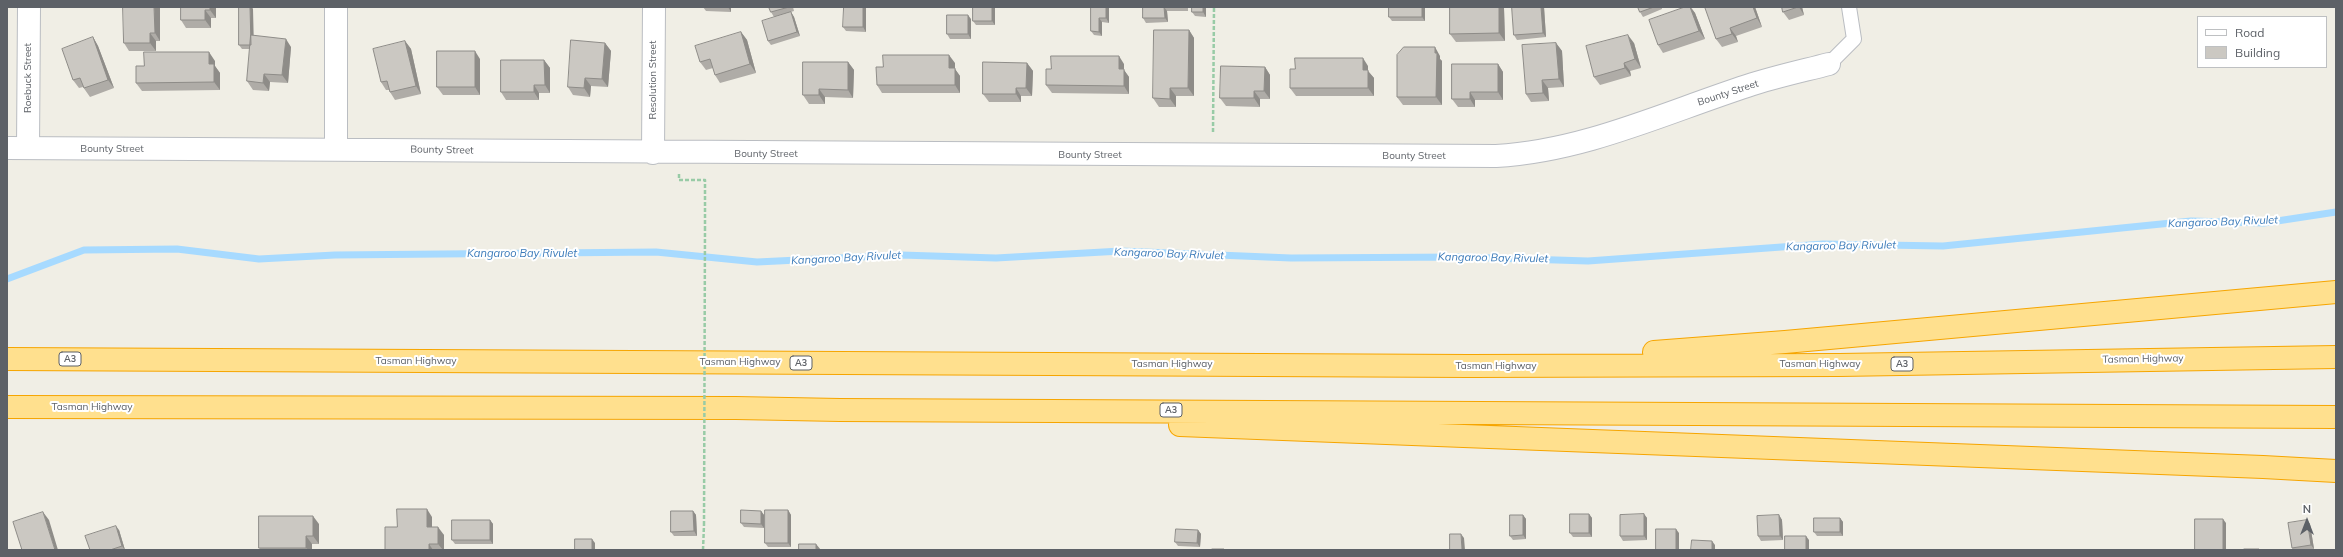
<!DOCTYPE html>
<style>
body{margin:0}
#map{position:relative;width:2343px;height:557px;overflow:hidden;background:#f0eee5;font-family:Mulish,sans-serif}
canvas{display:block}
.frame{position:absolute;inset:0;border:8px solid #5d6167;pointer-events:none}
.legend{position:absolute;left:2197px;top:16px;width:130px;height:52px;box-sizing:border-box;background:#fff;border:1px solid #bec0c2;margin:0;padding:5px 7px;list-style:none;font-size:12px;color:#5d6167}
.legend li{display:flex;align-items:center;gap:8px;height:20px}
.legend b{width:20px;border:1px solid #bec0c2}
.north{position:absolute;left:2287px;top:501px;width:40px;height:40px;-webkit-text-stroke:3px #fff;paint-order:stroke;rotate:0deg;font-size:11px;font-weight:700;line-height:16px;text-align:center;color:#5d6167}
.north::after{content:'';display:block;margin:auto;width:14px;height:18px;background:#5d6167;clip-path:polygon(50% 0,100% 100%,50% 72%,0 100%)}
</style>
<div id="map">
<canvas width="2343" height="557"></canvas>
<div class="frame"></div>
<ul class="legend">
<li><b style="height:5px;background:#fff"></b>Road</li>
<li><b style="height:11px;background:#cbc8c2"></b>Building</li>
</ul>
<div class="north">N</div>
</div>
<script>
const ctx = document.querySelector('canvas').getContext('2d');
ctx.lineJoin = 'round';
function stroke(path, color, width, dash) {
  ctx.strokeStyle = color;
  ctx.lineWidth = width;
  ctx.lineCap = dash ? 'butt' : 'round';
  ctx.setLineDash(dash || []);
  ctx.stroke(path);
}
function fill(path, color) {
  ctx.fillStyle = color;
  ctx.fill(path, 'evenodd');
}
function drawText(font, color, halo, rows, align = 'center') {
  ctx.font = font + ' Mulish,sans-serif';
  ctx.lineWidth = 4;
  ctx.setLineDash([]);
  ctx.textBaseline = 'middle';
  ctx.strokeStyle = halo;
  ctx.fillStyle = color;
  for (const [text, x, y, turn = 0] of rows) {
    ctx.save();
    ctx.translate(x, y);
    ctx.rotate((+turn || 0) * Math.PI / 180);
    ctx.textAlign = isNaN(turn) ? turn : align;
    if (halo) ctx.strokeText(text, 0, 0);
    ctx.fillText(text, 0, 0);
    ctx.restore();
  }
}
const stream = new Path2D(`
 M7,279L84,250L177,249L259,259L335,255L656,252L757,262L901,255L996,258L1121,251L1291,258L1461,257L1588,261L1823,244L1943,246L2191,221L2264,223L2336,212`);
const path = new Path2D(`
 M1213,132L1214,7
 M679,174V180H705V227
 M703,550L704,525`);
const service = new Path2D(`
 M1829,64L1854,39L1849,7`);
const minor = new Path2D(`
 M336,7V149
 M7,148L1496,156C1584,151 1664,113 1747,86C1774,77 1802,71 1829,64
 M28,148L29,7
 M653,153L654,7`);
const motorway = new Path2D(`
 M1654,352L1785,342L2336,292
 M7,359L1469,366L1839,365L2336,357
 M7,407L736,408L840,410L2336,417
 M1180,425L2263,467L2336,471`);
const pathBridge = new Path2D(`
 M704,525L705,227`);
const wall = new Path2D(`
 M160,7V41H156V51H129L124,43Z
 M181,7H216V18H211V28H186L181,20Z
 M703,7H731V12L706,11Z
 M769,7H793L794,11L774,17L771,12Z
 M866,7V32L846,31L843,27Z
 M973,7H995V25H976L973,21Z
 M1091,7H1109V23L1102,22V36L1094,35L1091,31Z
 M1143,7H1188V11H1167L1168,22L1146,23L1143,18Z
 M1206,7V17L1195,16L1192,12Z
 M1425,7V21H1392L1389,17Z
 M1450,7H1504V8L1505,41L1456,42L1450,34Z
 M1512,7H1544L1546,37L1517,40L1514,35Z
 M1638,7H1662V9L1643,17L1640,12Z
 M1685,7H1691L1695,13L1705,39L1663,53L1658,45Z
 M1755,7L1762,27L1736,36L1738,42L1722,47L1716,39Z
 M1782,7H1802L1804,15L1789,20L1783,12Z
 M253,9V36L291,47L288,83L270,82L269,91L253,90L247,81L250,49H242L239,45Z
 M791,12L794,17L800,36L771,45L768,41Z
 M971,19V39H950L947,34Z
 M1189,30L1194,38V96H1176V107H1159L1153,98Z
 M741,32L747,40L756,73L720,83L715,75L713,68L706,70L700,62Z
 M93,37L98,46L114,88L90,97L83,87L79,88L73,80Z
 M405,41L411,49L421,94L395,100L390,92L389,90H386L381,82Z
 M605,43L611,51L608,87L591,86L590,97L573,95L568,87Z
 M1556,43L1562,51L1564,87L1548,88L1549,101L1531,102L1526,94Z
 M1634,43L1641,68L1630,71L1631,76L1600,85L1594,77Z
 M1440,56V59L1442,61V105H1403L1397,97Z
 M480,59V95H443L437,87Z
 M544,60L550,68V93H539V100H506L501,92Z
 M215,61V66L220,73V90L142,91L136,83Z
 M848,62L854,70L853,98L825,97V104H809L803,95Z
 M955,63V69L960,76V93H882L877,85L883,67Z
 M1027,63L1033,71L1032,96H1021V102H989L983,94Z
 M1124,64V70L1129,77V94L1052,93L1046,85Z
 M1498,64L1503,72V100H1475V107H1458L1452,99Z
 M1368,66V71L1374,78V96H1296L1290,88Z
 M1265,67L1270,75V99H1260V107L1226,106L1220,98Z
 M788,510L791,515V547H768L765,543Z
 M693,511L696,515L697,536H674L671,532Z
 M761,511L764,515V528L744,527L741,523Z
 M1589,514L1592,518V537H1573L1570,533Z
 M1644,514L1647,518V540L1623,541L1620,536Z
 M1523,515L1526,519V539L1513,540L1510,536Z
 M1779,515L1782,520L1783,540L1761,541L1758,536Z
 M432,517V527L444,535V550H385Z
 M1840,518L1843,522V536H1817L1814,532Z
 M490,520L493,524V544H455L452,540Z
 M2307,520L2310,524L2314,549L2293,550L2292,548Z
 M319,524V544H312V550H261L259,548Z
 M119,530L125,550H90Z
 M1198,530L1201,534L1200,547L1178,546L1175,542Z`);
const shadedWall = new Path2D(`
 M154,7H160V41L155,33Z
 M210,7H216V18L210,10Z
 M250,7H252L253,9L254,49L251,45Z
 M728,7H731V12Z
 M863,7H866V32L863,27Z
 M992,7H995V25L992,21Z
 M1106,7H1109V23L1106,18Z
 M1164,7L1167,11L1168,22L1165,18Z
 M1203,7H1206V17L1203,12Z
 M1422,7H1425V21L1422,17Z
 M1499,7H1504V8L1505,41L1499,33Z
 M1541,7H1544L1546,37L1543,33Z
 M1690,7L1695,13L1705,39L1699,31Z
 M1753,7H1755L1762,27L1757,18Z
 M1799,7H1802L1804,15Z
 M205,10L211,18V28L205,20Z
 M791,12L794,17L800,36L797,32Z
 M968,15L971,19V39L968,34Z
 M1099,18L1102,22V36L1099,32Z
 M1730,28L1736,36L1738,42L1732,34Z
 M1189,30L1194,38V96L1188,88Z
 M741,32L747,40L756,73L750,64Z
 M150,33L156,41V51L150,43Z
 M1628,35L1634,43L1641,68L1635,59Z
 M93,37L98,46L114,88L108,80Z
 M286,39L291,47L288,83L282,75Z
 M405,41L411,49L421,94L416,86Z
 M605,43L611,51L608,87L602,79Z
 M1556,43L1562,51L1564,87L1559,79Z
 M1435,47L1440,56V59L1442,61V105L1436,97Z
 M475,51L480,59V95L475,87Z
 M209,52L215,61V66L220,73V90L214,82L209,64Z
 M949,55L955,63V69L960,76V93L955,85L949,68Z
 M1119,56L1124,64V70L1129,77V94L1124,86L1119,69Z
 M1363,58L1368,66V71L1374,78V96L1368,88L1363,70Z
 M544,60L550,68V93L545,85Z
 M848,62L854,70L853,98L848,90Z
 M1027,63L1033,71L1032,96L1026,88Z
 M1624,63L1630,71L1631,76L1625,68Z
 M1498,64L1503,72V100L1498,92Z
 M1265,67L1270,75V99L1264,91Z
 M264,74L270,82L269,91L263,83Z
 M585,78L591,86L590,97L584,88Z
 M1542,80L1548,88L1549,101L1543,93Z
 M534,85L539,93V100L534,92Z
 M1016,88L1021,96V102L1016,94Z
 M1170,88L1176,96V107L1170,99Z
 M819,89L825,97V104L819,95Z
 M1254,91L1260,99V107L1254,98Z
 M1470,92L1475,100V107L1470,99Z
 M427,509L432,517V535L427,527Z
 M788,510L791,515V547L788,543Z
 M693,511L696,515L697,536L694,531Z
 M761,511L764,515V528L761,524Z
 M43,512L49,520L58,550H55Z
 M1589,514L1592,518V537L1589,533Z
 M1644,514L1647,518V540L1644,536Z
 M1523,515L1526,519V539L1523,535Z
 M1779,515L1782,520L1783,540L1780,536Z
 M313,516L319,524V544L313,536Z
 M1840,518L1843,522V536L1840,532Z
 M2223,519L2226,523V550H2223Z
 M490,520L493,524V544L490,540Z
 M2307,520L2310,524L2314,549L2311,545Z
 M116,526L119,530L125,550L122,546Z
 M438,527L444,535V550H443L438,544Z
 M1676,529L1679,533V550H1676Z
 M1198,530L1201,534L1200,547L1197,543Z
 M1461,534L1464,538L1465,550H1462Z
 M306,536L312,544V550H308L306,548Z
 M1806,536L1809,540V550H1806Z
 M592,539L595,543V550H592Z
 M1712,541L1715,545V550H1712Z
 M429,544L433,550H429Z
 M816,544L821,550H816Z`);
const building = new Path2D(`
 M123,7H154L155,33H150V43H124Z
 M181,7H210V10H205V20H181Z
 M239,7H250L251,45H239Z
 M769,7H789L771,12Z
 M844,7H863V27H843Z
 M973,7H992V21H973Z
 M1091,7H1106V18H1099V32L1091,31Z
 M1143,7H1164L1165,18H1143Z
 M1192,7H1203V12H1192Z
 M1389,7H1422V17H1389Z
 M1450,7H1499V33L1450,34Z
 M1512,7H1541L1543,33L1514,35Z
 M1638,7H1654L1640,12Z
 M1685,7H1690L1699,31L1658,45L1649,20Z
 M1709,7H1753L1757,18L1730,28L1732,34L1716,39L1705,8Z
 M1782,7H1798L1783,12Z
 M791,12L797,32L768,41L762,21Z
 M947,15H968V34H947Z
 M1154,30H1189L1188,88H1170V99L1153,98Z
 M741,32L750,64L715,75L710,59L700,62L695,46Z
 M251,35L286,39L282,75L264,74L263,83L247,81Z
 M1628,35L1635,59L1624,63L1625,68L1594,77L1586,46Z
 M93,37L108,80L84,88L80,78L73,80L62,49Z
 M571,40L605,43L602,79L585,78L584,88L568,87Z
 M405,41L416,86L390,92L387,81L381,82L373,49Z
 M1556,43L1559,79L1542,80L1543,93L1526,94L1522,45Z
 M1404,47H1435V53H1437L1436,97H1397V55Z
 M437,51H475V87H437Z
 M144,52H209V64H214V82L136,83V66H144Z
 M883,55H949V68H955V85H877L876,67H883Z
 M1051,56H1119V69H1124V86L1046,85V69H1051Z
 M1295,58H1363V70H1368V88H1290V69H1295Z
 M501,60H544L545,85H534V92H501Z
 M803,62H848V90L819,89V95H803Z
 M983,62L1027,63L1026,88H1016V94H983Z
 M1452,64H1498V92H1470V99H1452Z
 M1221,66L1265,67L1264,91H1254V98H1220Z
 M397,509H427V527H438V544H429V550H385V527H397Z
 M741,510L761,511V524L741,523Z
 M765,510H788V543H765Z
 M671,511H693L694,531L671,532Z
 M43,512L55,550H22L13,522Z
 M1570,514H1589V533H1570Z
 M1644,514V536H1620V515Z
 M1510,515H1523V535L1510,536Z
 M1779,515L1780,536H1758L1757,516Z
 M259,516H313V536H306V548H259Z
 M1814,518H1840V532H1814Z
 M2195,519H2223V550H2195Z
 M452,520H490V540H452Z
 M2307,520L2311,545L2292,548L2288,523Z
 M116,526L122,546L110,550H90L85,536Z
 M1176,529L1198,530L1197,543L1175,542Z
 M1656,529H1676V550H1656Z
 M1450,534H1461L1462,550H1450Z
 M1785,536H1806V550H1785Z
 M575,539H592V550H575Z
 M1692,540L1712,541V550H1691Z
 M799,544H816V550H799Z
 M1212,549H1224V550H1212Z
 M2244,549H2259V550H2244Z`);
const shields = [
 [70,359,22],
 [801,363,22],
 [1902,364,22],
 [1171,410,22]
];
const shieldNames = [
 ["A3",70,359],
 ["A3",801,363],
 ["A3",1902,364],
 ["A3",1171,410]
];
const streetNames = [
 ["Roebuck Street",28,78,-90],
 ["Resolution Street",653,80,-90],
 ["Bounty Street",1728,93,-18],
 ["Bounty Street",112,149],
 ["Bounty Street",442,150,1],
 ["Bounty Street",766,154],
 ["Bounty Street",1090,155],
 ["Bounty Street",1414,156],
 ["Tasman Highway",2143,359,-1],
 ["Tasman Highway",416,361],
 ["Tasman Highway",740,362],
 ["Tasman Highway",1172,364],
 ["Tasman Highway",1820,364],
 ["Tasman Highway",1496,366],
 ["Tasman Highway",92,407]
];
const waterNames = [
 ["Kangaroo Bay Rivulet",2223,222,-2],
 ["Kangaroo Bay Rivulet",1841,246,-1],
 ["Kangaroo Bay Rivulet",522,254],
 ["Kangaroo Bay Rivulet",1169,254,2],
 ["Kangaroo Bay Rivulet",846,258,-3],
 ["Kangaroo Bay Rivulet",1493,258,1]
];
stroke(stream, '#a7daff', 7);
stroke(service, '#babdc2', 16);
stroke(minor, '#babdc2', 24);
stroke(motorway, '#f6a500', 24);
stroke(path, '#98cba6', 2.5, [4, 2]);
stroke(service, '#fff', 14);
stroke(minor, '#fff', 22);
stroke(motorway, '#ffe08e', 22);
stroke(pathBridge, '#98cba6', 2.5, [4, 2]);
fill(wall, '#afaca7');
fill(shadedWall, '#8e8c88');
fill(building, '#cbc8c2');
stroke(building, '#8e8c88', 1);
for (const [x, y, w] of shields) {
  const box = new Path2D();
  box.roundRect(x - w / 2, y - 7, w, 14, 3);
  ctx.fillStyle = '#fff';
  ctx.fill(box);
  stroke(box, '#5d6167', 1);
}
drawText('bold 9px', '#5d6167', null, shieldNames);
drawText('10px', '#5d6167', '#fff', streetNames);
drawText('italic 11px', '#3a7ab9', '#fff', waterNames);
</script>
